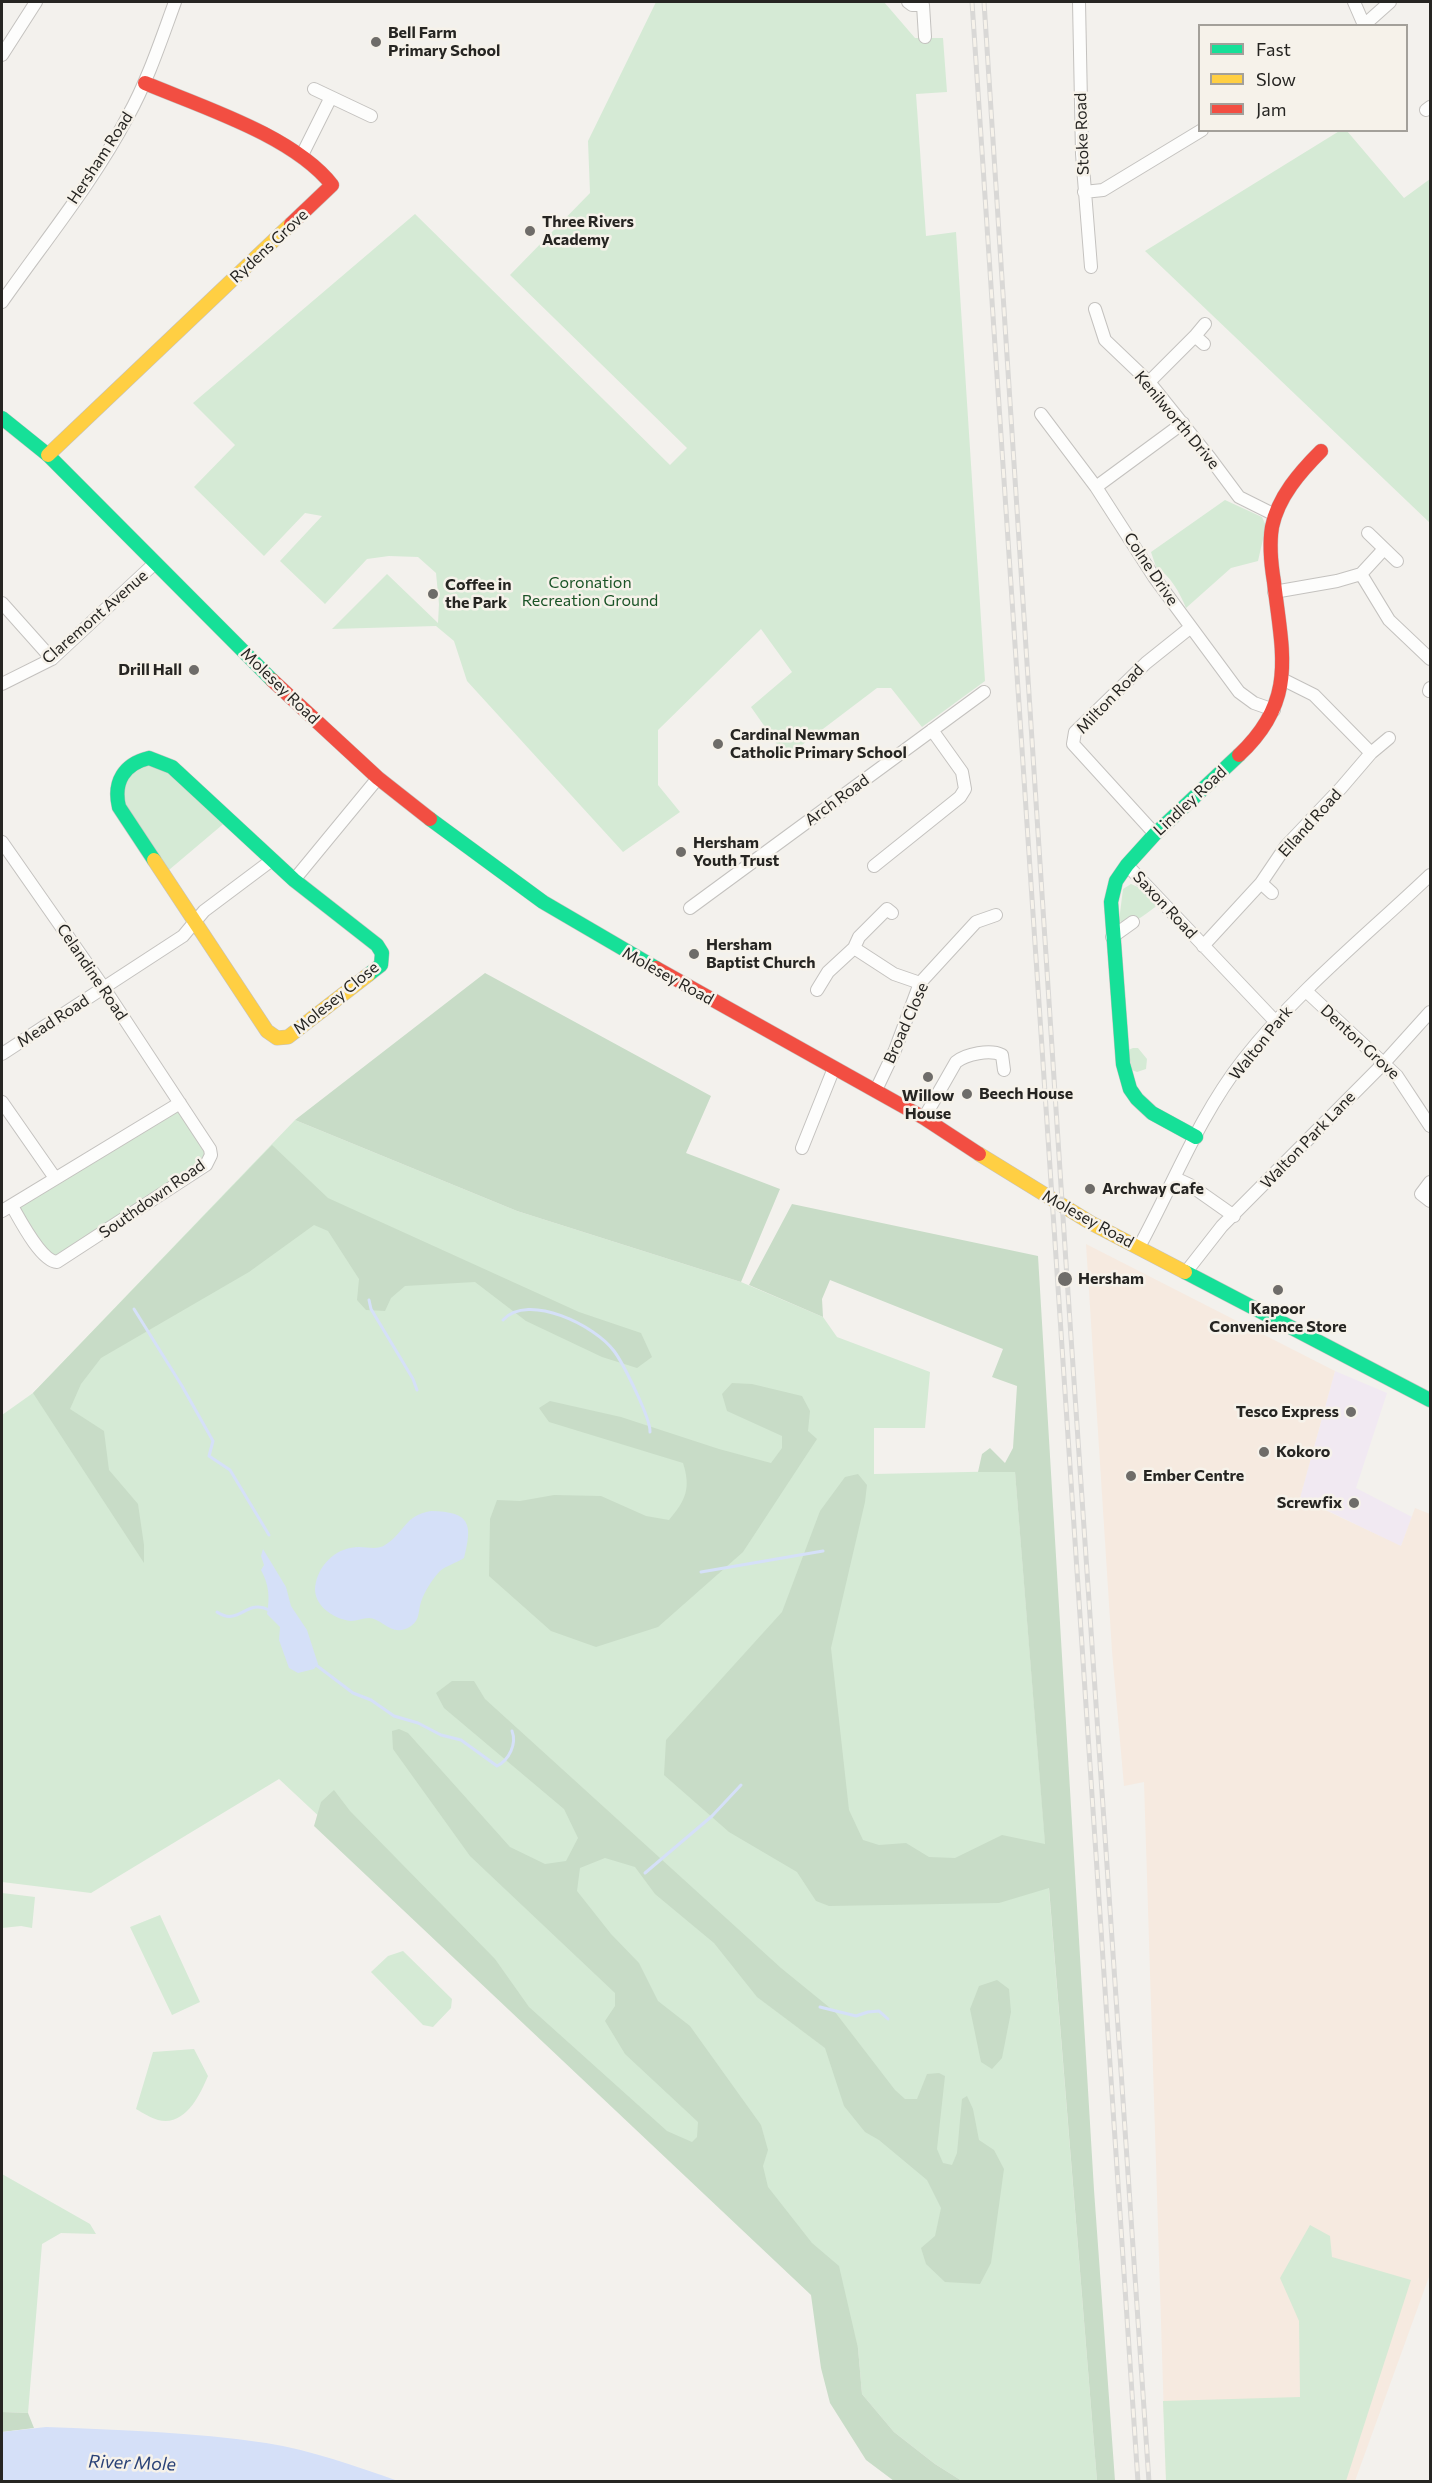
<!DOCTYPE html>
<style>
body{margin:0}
#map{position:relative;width:1432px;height:2483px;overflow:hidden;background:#f3f1ed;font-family:Commissioner,sans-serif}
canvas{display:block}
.frame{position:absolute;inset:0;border:3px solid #262522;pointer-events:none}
.legend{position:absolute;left:1198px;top:24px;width:210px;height:108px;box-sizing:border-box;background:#f6f2ea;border:2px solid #a3a09a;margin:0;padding:8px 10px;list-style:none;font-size:18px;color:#262522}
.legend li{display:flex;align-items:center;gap:12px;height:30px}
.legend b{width:30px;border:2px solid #a3a09a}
</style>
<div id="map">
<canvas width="1432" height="2483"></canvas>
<div class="frame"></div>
<ul class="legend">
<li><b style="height:8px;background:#16e098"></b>Fast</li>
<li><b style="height:8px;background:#ffcf43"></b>Slow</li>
<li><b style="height:8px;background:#f24e42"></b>Jam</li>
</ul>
</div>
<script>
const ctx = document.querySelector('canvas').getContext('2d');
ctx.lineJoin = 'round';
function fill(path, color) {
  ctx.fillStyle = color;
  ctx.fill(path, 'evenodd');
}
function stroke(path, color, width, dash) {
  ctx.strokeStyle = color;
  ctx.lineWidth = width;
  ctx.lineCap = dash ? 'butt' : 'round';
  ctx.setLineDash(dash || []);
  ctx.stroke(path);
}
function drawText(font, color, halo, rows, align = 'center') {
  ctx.font = font + ' Commissioner,sans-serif';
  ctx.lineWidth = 5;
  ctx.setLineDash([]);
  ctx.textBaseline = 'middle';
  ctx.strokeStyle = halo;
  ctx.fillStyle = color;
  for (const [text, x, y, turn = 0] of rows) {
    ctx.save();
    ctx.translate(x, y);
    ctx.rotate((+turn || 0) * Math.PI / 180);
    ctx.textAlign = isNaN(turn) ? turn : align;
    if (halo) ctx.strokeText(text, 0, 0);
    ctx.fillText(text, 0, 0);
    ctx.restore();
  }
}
const commercial = new Path2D(`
 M1335,1371L1387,1393L1356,1488L1412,1517L1401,1547L1300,1497Z`);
const industrial = new Path2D(`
 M1086,1244L1335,1371L1300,1498L1401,1546L1415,1508L1430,1514V2274L1355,2481H1166L1144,1782L1124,1786L1112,1651Z`);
const green = new Path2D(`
 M656,2H884L915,38H943L947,92L916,94L926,236L956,232L985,681L922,727L891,688H877L786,757L751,707L792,672L761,629L658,730V785L680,812L623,852L467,681L454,641L436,626L332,629L387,574L438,623L439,604L436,573L418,557L389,556L367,559L325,604L280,561L322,516L305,513L264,556L194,487L235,445L193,403L415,214L670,465L687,448L510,275L590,193L588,141Z
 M1341,130L1347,131L1404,198L1430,179V523L1145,251Z
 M1225,500L1262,517L1266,526L1258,561L1231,568L1186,608C1180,593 1170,575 1156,567L1151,552Z
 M149,758L228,820L163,875L116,789Z
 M1131,884L1140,888L1157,906C1146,913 1132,928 1119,921L1123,889Z
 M1133,1048H1138L1147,1059L1146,1069L1137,1072L1132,1070L1128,1050Z
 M180,1103L211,1155L57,1262L12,1206Z
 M295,1120L517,1211L741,1282L823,1317L837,1337L930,1372L925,1428H874V1474L1015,1471L1097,2481H962L935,2464L894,2432L862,2394L858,2348L819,2283L279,1779L91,1893L2,1882V1415L33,1393Z
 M2,1893L35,1897L32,1928L21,1926L2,1928Z
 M160,1915L200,2002L172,2015L130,1927Z
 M403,1951L452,1999L451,2008L433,2027L423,2025L371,1972L388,1956Z
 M194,2049L208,2076C200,2095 185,2127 158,2120C151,2118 143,2113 136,2109L153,2052Z
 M2,2174L90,2224L96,2234L61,2233L42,2244L28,2413L2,2412Z
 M1310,2225L1330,2236L1332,2257L1411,2280L1346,2481H1166L1163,2401L1300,2397L1299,2321L1280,2278Z`);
const forest = new Path2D(`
 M485,973L711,1096L686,1153L780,1189L741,1282L517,1211L295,1120Z
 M272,1145L328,1198L579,1312L641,1333L652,1357L637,1368L602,1357L526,1321L475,1282L405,1286L391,1298L385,1311L366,1310L357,1300L359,1279L328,1231L314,1225L249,1272L101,1358L81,1384L70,1409L104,1431L109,1470L138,1504L144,1545V1563L33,1393Z
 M792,1204L1038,1256L1094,2190L1115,2481H1097L1049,1888L999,1903L829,1906L816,1901L797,1872L729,1832L664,1775L666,1740L782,1612L820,1511L845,1477L858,1474L867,1485L865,1502L831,1648L849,1810L863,1840L879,1845L906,1843L929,1857L955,1858L1002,1835L1045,1844L1015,1472H978L982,1454L990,1448L1005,1463L1013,1448L1017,1386L992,1377L1003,1349L830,1280L822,1299L823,1317L749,1285Z
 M732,1383L752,1384L802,1396L810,1411L808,1431L817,1439L743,1552L658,1627L596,1647L551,1631L489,1576L490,1519L497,1500L520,1501L554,1495L601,1496L646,1516L669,1520C686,1500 691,1488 683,1463L549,1422L539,1408L550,1401L621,1417L719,1449L771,1463L782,1448V1436L727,1411L722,1394Z
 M452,1681H474L485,1699L781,1968L835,2012L895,2090L905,2099H917L927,2074L939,2073L945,2076L937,2149L943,2163L952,2165L957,2153L962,2099L967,2096L973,2109L979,2140L994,2150L1004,2169L991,2263L980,2284L945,2282L926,2264L921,2248L935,2236L941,2208L927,2180L879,2140L865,2132L844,2106L825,2048L757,1997L714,1943L655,1894L635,1867L605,1858L580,1868L577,1891L611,1934L639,1963L658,2001L690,2026L761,2125L768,2150L763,2166L768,2187L812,2243L839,2266L858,2348L862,2394L894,2432L935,2464L962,2481H894L866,2460L830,2403L821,2368L811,2295L314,1826L321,1802L334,1790L350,1811L495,1959L529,2007L667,2131L692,2142L697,2137L698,2122L625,2054L605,2021L615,2006V1993L470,1856L393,1749L392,1731L399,1729L408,1733L510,1847L545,1864L566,1861L578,1838L564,1809L444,1708L436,1693Z
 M997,1980L1009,1989L1011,2012L1002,2058L992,2069L981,2062L970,2009L979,1986Z
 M2,2412L28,2413L34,2428L2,2432Z`);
const water = new Path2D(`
 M431,1511C470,1512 473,1523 464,1558C458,1562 444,1567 440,1571C433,1578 424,1592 421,1602C418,1611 420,1620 411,1626C392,1639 382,1618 369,1618C363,1618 357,1621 351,1621C332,1619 310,1603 316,1582C321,1562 338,1547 359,1547C367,1547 378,1550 385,1545C404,1534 404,1515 431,1511Z
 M263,1549L286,1587L291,1606L307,1630L318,1664L314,1669L298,1673L289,1668L279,1640L280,1627L267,1614C270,1597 269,1585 261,1570L264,1565L261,1556Z
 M46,2427C119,2430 193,2432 266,2443C311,2450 355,2466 398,2481H2V2432Z`);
const stream = new Path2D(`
 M369,1300L371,1309L413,1379L417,1390
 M134,1309L182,1386L213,1441L209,1456L230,1470L269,1535
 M503,1320C528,1292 596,1326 614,1351C623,1363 651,1419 650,1432
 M701,1572L823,1551
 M217,1612C239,1627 246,1598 269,1610
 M316,1665L353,1693L371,1700L394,1716L418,1723L441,1735L461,1740L497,1766C509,1760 517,1744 512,1731
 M645,1873L712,1816L741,1785
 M820,2007L856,2016L868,2012L879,2011L888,2019`);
const street = new Path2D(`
 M908,2L912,5H923L925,37
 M1079,2L1082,154L1091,267
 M1354,2L1364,25
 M1363,26L1390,2
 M2,55L36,2
 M314,89L371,116
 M1426,110L1430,107
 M302,155L331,97
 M1084,192L1103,190L1202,130
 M2,302C44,242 94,181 128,116C148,80 161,40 175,2
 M1095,309L1105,340L1149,382L1210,458L1239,497L1275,515
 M1195,336L1205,324
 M1149,382L1195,336L1204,344
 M1041,414L1096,487L1154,577L1239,692L1254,703L1274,710
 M1096,487L1183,423
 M1368,533L1397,561
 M1361,574L1389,620L1430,659
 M1274,592L1337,581L1361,574L1384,549
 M2,603L52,659
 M1284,680L1314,695L1371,753L1389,738
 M2,684L52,659L155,563
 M1429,691L1430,688
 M1155,834L1073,744L1075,732L1146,663L1191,627
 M2,842L104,988L210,1149L211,1155L206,1165L57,1262C41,1261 20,1220 12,1206
 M1127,865L1275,1021
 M874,866L960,797L965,789L962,772L932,730
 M294,880L378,778
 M1272,893L1261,883L1286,846L1341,788L1371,753
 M690,908L984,692
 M892,913L887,909L859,937L854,948L894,974L920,983
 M1112,937L1133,922
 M1203,946L1261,883
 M817,990L828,972L854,948
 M1306,991L1397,1076L1430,1126
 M2,1054L183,936L204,911L272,860
 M876,1090L895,1050L920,983L976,922L996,915
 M2,1102L55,1178
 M924,1118L956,1062C966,1054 990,1049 1002,1055L1004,1070
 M802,1148L834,1068
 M1175,1178L1190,1185L1234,1216
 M1430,1182L1421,1194L1430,1201
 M2,1211L180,1103
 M1139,1247C1173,1185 1199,1116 1243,1060C1297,991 1367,935 1430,875
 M1186,1272L1222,1226L1384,1063L1430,1012`);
const fast = new Path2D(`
 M2,418L48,455L272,680
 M149,758L172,767L294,880L377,945L382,953L381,965L368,975
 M149,758C124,764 113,782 119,807L154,860
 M430,819L543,902L656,968
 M1196,1137L1152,1113L1137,1099L1130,1089L1123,1064L1111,902L1116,881L1127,865L1155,834L1239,755
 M1185,1272L1430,1400`);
const slow = new Path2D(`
 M48,455L291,224
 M154,860L267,1031L277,1038L288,1037L368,975
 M979,1154L1091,1223L1185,1272`);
const jam = new Path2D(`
 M145,83C202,107 294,136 332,185L291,224
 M272,680L378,778L430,819
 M1239,755C1298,700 1282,653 1274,582C1271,564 1269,545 1272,527C1278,497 1300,472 1321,451
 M656,968L924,1118L979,1154`);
const rail = new Path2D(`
 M972,2L1138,2482
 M984,2L1067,1278L1149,2482`);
const markers = [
 [376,42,6,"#6e6c69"],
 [530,231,6,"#6e6c69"],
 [433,594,6,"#6e6c69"],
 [194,670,6,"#6e6c69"],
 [718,744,6,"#6e6c69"],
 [681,852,6,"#6e6c69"],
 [694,954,6,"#6e6c69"],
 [928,1077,6,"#6e6c69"],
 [967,1094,6,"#6e6c69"],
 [1090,1189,6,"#6e6c69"],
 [1065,1279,8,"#6e6c69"],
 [1278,1290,6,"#6e6c69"],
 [1351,1412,6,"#6e6c69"],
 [1264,1452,6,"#6e6c69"],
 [1131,1476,6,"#6e6c69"],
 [1354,1503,6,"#6e6c69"]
];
const poiNames = [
 ["Bell Farm",388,33],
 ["Primary School",388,51],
 ["Three Rivers",542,222],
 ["Academy",542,240],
 ["Coffee in",445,585],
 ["the Park",445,603],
 ["Drill Hall",182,670,"right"],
 ["Cardinal Newman",730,735],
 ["Catholic Primary School",730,753],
 ["Hersham",693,843],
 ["Youth Trust",693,861],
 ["Hersham",706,945],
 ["Baptist Church",706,963],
 ["Beech House",979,1094],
 ["Willow",928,1096,"center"],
 ["House",928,1114,"center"],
 ["Archway Cafe",1102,1189],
 ["Hersham",1078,1279],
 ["Kapoor",1278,1309,"center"],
 ["Convenience Store",1278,1327,"center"],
 ["Tesco Express",1339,1412,"right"],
 ["Kokoro",1276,1452],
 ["Ember Centre",1143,1476],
 ["Screwfix",1342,1503,"right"]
];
const streetNames = [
 ["Stoke Road",1082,134,-92],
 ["Hersham Road",100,158,-57],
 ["Rydens Grove",269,246,-43],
 ["Kenilworth Drive",1177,420,50],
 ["Colne Drive",1151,569,56],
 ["Claremont Avenue",95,617,-41],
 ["Molesey Road",280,686,44],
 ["Milton Road",1110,699,-46],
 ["Arch Road",837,800,-36],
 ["Lindley Road",1190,801,-43],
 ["Elland Road",1310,823,-48],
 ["Saxon Road",1165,905,47],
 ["Celandine Road",92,972,56],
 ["Molesey Road",668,976,29],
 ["Molesey Close",336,998,-39],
 ["Mead Road",53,1021,-33],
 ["Broad Close",906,1023,-66],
 ["Denton Grove",1360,1042,43],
 ["Walton Park",1261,1043,-51],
 ["Walton Park Lane",1308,1140,-46],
 ["Southdown Road",152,1199,-35],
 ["Molesey Road",1088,1219,29]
];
const parkNames = [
 ["Coronation",590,583],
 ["Recreation Ground",590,601]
];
const waterNames = [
 ["River Mole",132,2463,2]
];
fill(commercial, '#f1e9f2');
fill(industrial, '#f6eae0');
fill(green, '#d5ead5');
fill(forest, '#c8dcc7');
fill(water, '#d5e0f8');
stroke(stream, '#d5e0f8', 3);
stroke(street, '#c4c2bf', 14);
stroke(fast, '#c4c2bf', 15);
stroke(slow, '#c4c2bf', 15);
stroke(jam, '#c4c2bf', 15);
stroke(street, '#fdfdfc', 12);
stroke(fast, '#16e098', 14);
stroke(slow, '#ffcf43', 14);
stroke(jam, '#f24e42', 14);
stroke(rail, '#d9d8d6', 5);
stroke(rail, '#f6f2ea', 3, [9]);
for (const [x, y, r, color] of markers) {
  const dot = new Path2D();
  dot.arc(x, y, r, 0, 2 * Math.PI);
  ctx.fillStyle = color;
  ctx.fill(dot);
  stroke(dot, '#f6f2ea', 2);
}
drawText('bold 16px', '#262522', '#f6f2ea', poiNames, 'left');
drawText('16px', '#262522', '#f6f2ea', streetNames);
drawText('16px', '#1a5326', '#f6f2ea', parkNames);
drawText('italic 18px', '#2a4277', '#f6f2ea', waterNames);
</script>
